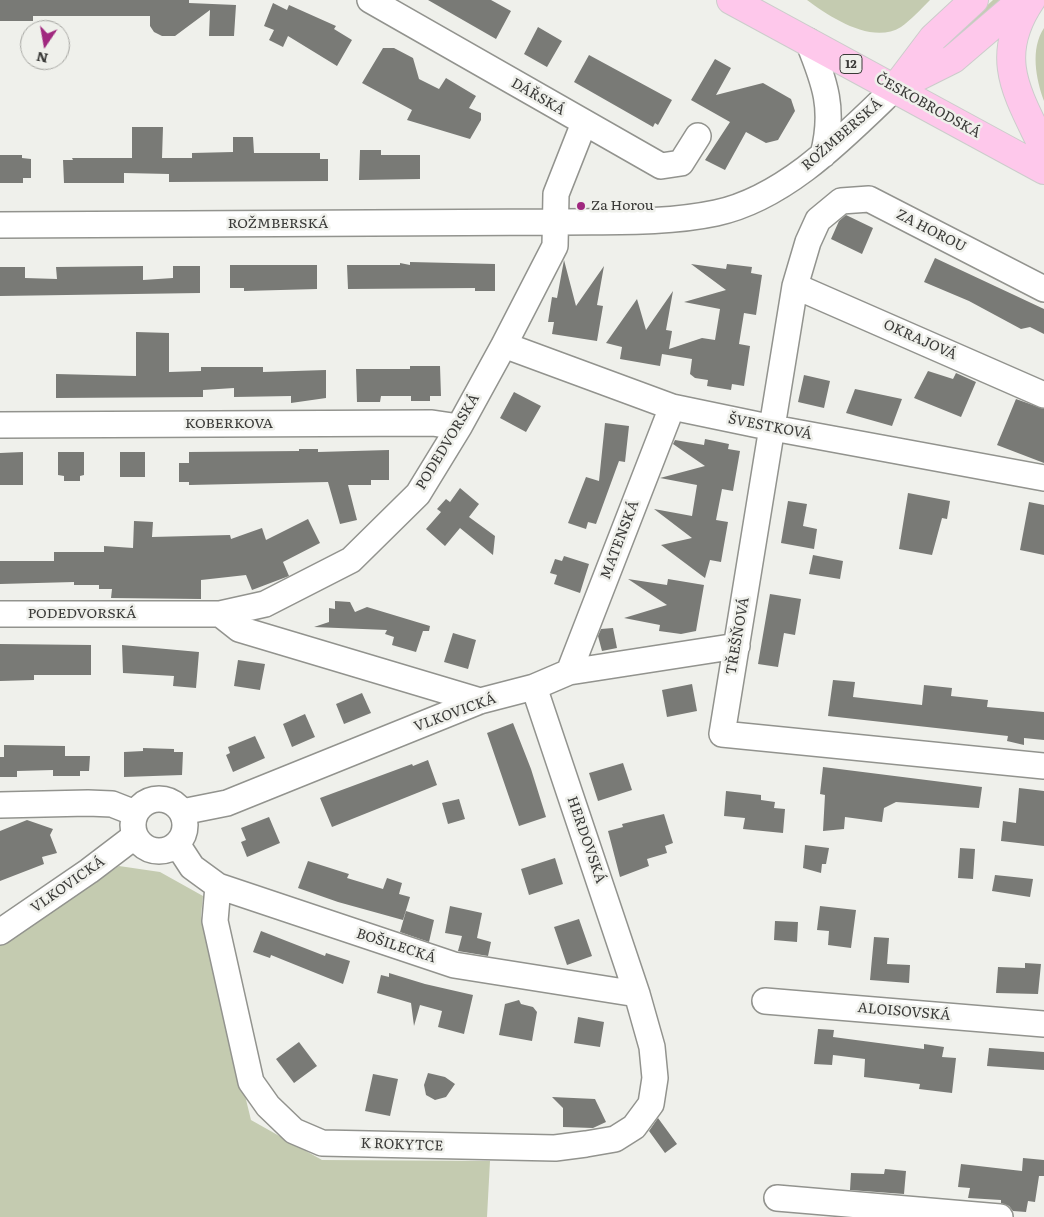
<!DOCTYPE html>
<meta charset="utf-8">
<style>
body{margin:0}
#map{position:relative;width:1044px;height:1217px;overflow:hidden;background:#eff0eb;font-family:Literata,serif}
canvas{display:block}
.north{position:absolute;left:20px;top:20px;width:50px;height:50px;box-sizing:border-box;background:#eff0eb;border:1px solid #a7a7a3;border-radius:50%;rotate:192deg;font-size:14px;font-weight:700;line-height:20px;text-align:center;color:#3a3a38}
.north::after{content:'';display:block;margin:auto;width:18px;height:22px;background:#a0287f;clip-path:polygon(50% 0,100% 100%,50% 72%,0 100%)}
</style>
<div id="map">
<canvas width="1044" height="1217"></canvas>
<div class="north">N</div>
</div>
<script>
const ctx = document.querySelector('canvas').getContext('2d');
ctx.lineJoin = 'round';
function fill(path, color) {
  ctx.fillStyle = color;
  ctx.fill(path, 'evenodd');
}
function stroke(path, color, width, dash) {
  ctx.strokeStyle = color;
  ctx.lineWidth = width;
  ctx.lineCap = dash ? 'butt' : 'round';
  ctx.setLineDash(dash || []);
  ctx.stroke(path);
}
function drawText(font, color, halo, rows, align = 'center') {
  ctx.font = font + ' Literata,serif';
  ctx.lineWidth = 5;
  ctx.setLineDash([]);
  ctx.textBaseline = 'middle';
  ctx.strokeStyle = halo;
  ctx.fillStyle = color;
  for (const [text, x, y, turn = 0] of rows) {
    ctx.save();
    ctx.translate(x, y);
    ctx.rotate((+turn || 0) * Math.PI / 180);
    ctx.textAlign = isNaN(turn) ? turn : align;
    if (halo) ctx.strokeText(text, 0, 0);
    ctx.fillText(text, 0, 0);
    ctx.restore();
  }
}
const green = new Path2D(`
 M807,0H930C921,9 911,20 901,27C872,45 830,17 807,0Z
 M993,0H1007L952,50L946,43Z
 M1044,28V101C1036,79 1030,49 1044,28Z
 M119,866L160,872L203,896L201,916L251,1120L322,1160L490,1161L487,1217H0V946Z`);
const building = new Path2D(`
 M0,0H189V3L236,5L234,36H209L210,10L175,36H162L154,32L150,26V16H33V21H0Z
 M428,0H491L511,11L496,39Z
 M273,3L287,10L289,5L336,26L334,29L352,40L337,66L288,36L283,47L269,40L274,30L264,26Z
 M538,27L562,41L547,67L524,54Z
 M383,48H394L413,58L419,79L439,89L446,78L476,96L469,108L481,113V120L470,139L407,120L412,110L362,83Z
 M589,55L672,100L658,125L655,123L653,127L574,82Z
 M715,59L731,68L716,95L763,83L791,99L795,111L778,140L766,143L746,132L725,170L705,160L730,122L691,100Z
 M132,127H163L162,158H192V153L233,152V137H253L254,153H320V159H328V181L169,182V174L124,173V183H64L63,160H73L72,158H132Z
 M360,150H381V155H420V179L359,180Z
 M0,155H22V158L31,159V178H23V183H0Z
 M846,215L873,228L862,254L831,239L839,221Z
 M935,258L1044,309V334L1030,327L1021,329L969,301L924,282Z
 M564,260L576,306L604,266L597,305L603,306L597,341L552,334L554,322H548L552,297L557,298Z
 M410,262L495,264V291H475V288L348,289L347,265H400V263L410,265Z
 M691,264L726,269L727,264L752,267L751,273L762,275L756,315L744,313L739,344L750,346L744,386L732,384L731,390L707,386L708,380L695,378L690,374L692,359L662,354L660,366L620,359L622,347L606,343L637,299L646,330L673,291L666,330L672,331L669,349L702,338L715,340L720,309L684,302L726,290Z
 M230,265H317V289L244,291V288H230Z
 M143,266V280L173,278V266H200V293L0,296V267H25V278L57,279L56,267Z
 M136,332L169,333V372L201,371V367H263V372L326,370V398L291,403V396L234,397V388L203,390V397L56,398V374L136,376Z
 M410,366H440L441,396H430V401H411V396H381L380,402H357L356,369H410Z
 M928,371L953,379L956,373L976,382L961,417L914,398Z
 M804,375L830,381L824,408L798,402Z
 M855,389L902,399L892,426L846,413Z
 M514,392L541,406L526,432L500,418Z
 M1016,399L1044,409V463L997,445Z
 M605,423L629,426L625,462L619,461L596,524L588,522L586,529L568,523L586,477L599,481Z
 M705,439L729,444L728,449L740,451L733,491L722,489L716,520L728,522L721,562L710,560L705,578L661,545L692,538L654,509L692,516L697,485L660,478L705,466L673,444L675,440L704,445Z
 M299,449H318V452L389,450V480H371V485H348L357,520L340,524L328,482L189,485V482H179V463H189V452L299,451Z
 M23,452V485H0V453Z
 M58,452H84V475L80,476V481H64V476L58,475Z
 M120,452H145V477H120Z
 M460,488L479,504L469,517L495,536L493,555L460,528L445,546L426,529L441,512L437,509L446,499L450,502Z
 M908,493L950,501L947,519L942,518L932,555L899,549Z
 M788,501L807,504L803,526L817,529L814,549L781,543Z
 M1029,502L1044,505V555L1020,550Z
 M308,519L320,543L283,562L289,576L252,590L246,575L201,580V599L111,598L112,589H99V585H74V582L0,584V561H54V552H104V546L133,548L134,521L153,522L152,537L230,535L231,539L262,528L266,540Z
 M813,555L843,561L840,579L809,574Z
 M564,556L589,564L580,593L554,584L557,575L550,573L555,559L562,561Z
 M628,579L667,585L668,579L704,585L696,631L681,634L659,631L660,625L624,618L667,605Z
 M770,594L801,599L795,635L784,633L778,667L758,664Z
 M335,601L350,602L355,612L367,607L430,626L429,631H423L416,652L392,645L394,637L385,634L387,630L314,627L329,622V608L335,609Z
 M613,628L617,648L602,651L598,636L601,629Z
 M453,633L476,640L468,669L444,662Z
 M0,644L91,645V675H34V680L0,681Z
 M122,645L199,652L196,688L173,686L174,676L123,673Z
 M238,660L265,664L260,690L234,686Z
 M833,680L855,682L853,697L922,705L924,685L952,688L951,696L988,700L987,707L1044,712V740L1024,738V745L1007,741L1008,736L828,716Z
 M692,684L697,711L667,717L662,690Z
 M362,693L371,713L344,724L336,704Z
 M305,714L315,737L292,747L283,724Z
 M513,723L531,769L546,817L519,826L487,733Z
 M255,736L265,758L233,772L226,755L230,753L228,747Z
 M4,745L65,746V756H90L89,771H80V776H53V770L17,771V777H0V757H4Z
 M143,748L174,749V752H183L182,775L124,777V752L143,751Z
 M428,760L437,785L332,827L320,798L412,764L413,766Z
 M623,763L632,790L598,801L589,773Z
 M823,767L982,787L979,808L896,802L884,808L882,822L845,817L844,829L823,831L825,795L820,794Z
 M1019,788L1044,791V846L1001,841L1003,821L1016,823Z
 M726,791L761,795V800L775,802L774,808L785,809L783,833L743,829L745,818L724,816Z
 M459,799L465,819L448,824L442,803Z
 M664,814L673,843L665,846L667,853L647,859L649,866L620,877L608,831L623,827L622,824Z
 M269,817L280,843L247,857L241,842L246,840L241,828Z
 M27,820L53,829L50,835L57,853L42,857L44,864L0,881V831Z
 M805,845L829,848L826,864H822L821,873L803,868Z
 M960,848L975,849L973,879L958,878Z
 M555,858L563,884L529,895L521,869Z
 M308,861L349,874L347,878L383,889L387,878L402,883L399,894L410,897L403,920L338,902L298,888Z
 M995,875L1033,879L1030,897L992,891Z
 M450,906L482,913L477,938L491,942L488,956L458,951L462,936L445,933Z
 M820,906L856,910L851,948L828,945L829,931L817,930Z
 M406,911L434,920L429,942L400,932Z
 M579,919L592,956L567,965L554,927Z
 M775,921L798,922L797,942L774,940Z
 M261,931L325,956L326,953L350,961L343,984L271,955L270,958L253,952Z
 M874,937L889,938L887,964L910,965L909,983L870,980Z
 M1025,963L1041,964L1038,994L996,993L998,967L1025,968Z
 M389,973L425,984L473,995L464,1034L438,1027L442,1011L420,1005L414,1026L411,1003L377,993L381,975L389,977Z
 M519,1000L521,1004L533,1007L537,1012L532,1041L499,1035L505,1004Z
 M578,1017L604,1022L600,1047L574,1043Z
 M818,1029L834,1030L833,1037L924,1049V1044L944,1047L942,1057L956,1058L952,1093L919,1089L920,1084L864,1077L865,1059L833,1055L832,1065L814,1064Z
 M299,1042L317,1066L294,1083L276,1059Z
 M989,1048L1044,1052V1070L987,1066Z
 M428,1073L445,1077L455,1084L446,1097L435,1100L426,1095L424,1085Z
 M373,1074L398,1079L390,1116L365,1111Z
 M552,1097L595,1099L606,1122L593,1128L563,1127V1108Z
 M658,1118L677,1144L665,1153L649,1131Z
 M1023,1158L1044,1160V1176H1039L1035,1202L1028,1201L1026,1212L1013,1211L1009,1206L1001,1203V1200L968,1198L970,1188L958,1187L961,1164L1022,1171Z
 M885,1169L906,1171L904,1194L850,1190L851,1173L884,1174Z`);
const minor = new Path2D(`
 M370,0L661,166L681,163L698,136
 M808,41C825,83 835,109 823,155
 M0,225L556,222C609,221 664,224 716,213C786,198 845,136 895,88
 M795,286L1044,395
 M1044,289L869,199L841,201L818,220L808,242L795,286L722,734L1044,766
 M504,345L672,407L773,428L1044,478
 M0,425L432,423L459,427
 M0,614H220L265,604L351,560L418,494L459,427L504,345L555,246L556,194L584,123
 M220,614L239,629L480,701
 M569,672L672,407
 M133 825a26 26 0 1 1 52 0a26 26 0 1 1-52 0Z
 M0,805L88,803L112,804L135,813
 M182,812L227,803L480,701L534,687L569,672L737,646
 M177,844L192,867L218,886L454,965L637,994
 M218,886L215,921L251,1082L268,1106L294,1131L322,1143L555,1148L586,1144L615,1139L634,1127L651,1104L655,1078L652,1047L637,994L534,687
 M0,932L89,871L135,836
 M765,1001L1044,1024
 M777,1198L1000,1217`);
const major = new Path2D(`
 M731,0L1044,170
 M1031,0C992,58 1018,94 1044,149
 M899,83L933,38L974,0
 M895,88L953,59L1022,0`);
const markers = [
 [581,206,5,"#a0287f"]
];
const shields = [
 [851,64,22]
];
const shieldNames = [
 ["12",851,64]
];
const streetNames = [
 ["DÁŘSKÁ",538,97,30],
 ["ČESKOBRODSKÁ",928,106,29],
 ["ROŽMBERSKÁ",842,135,-41],
 ["ROŽMBERSKÁ",278,224],
 ["ZA HOROU",931,231,27],
 ["OKRAJOVÁ",920,340,24],
 ["KOBERKOVA",229,424],
 ["ŠVESTKOVÁ",770,427,11],
 ["PODEDVORSKÁ",448,442,-59],
 ["MATENSKÁ",620,540,-69],
 ["PODEDVORSKÁ",82,614],
 ["TŘEŠŇOVÁ",738,636,-80],
 ["VLKOVICKÁ",455,713,-20],
 ["HERDOVSKÁ",586,840,71],
 ["VLKOVICKÁ",68,885,-35],
 ["BOŠILECKÁ",396,946,18],
 ["ALOISOVSKÁ",904,1012,5],
 ["K ROKYTCE",402,1145,2]
];
const poiNames = [
 ["Za Horou",591,206]
];
fill(green, '#c4cbb0');
fill(building, '#797a76');
stroke(minor, '#92938e', 28);
stroke(major, '#cccccb', 30);
stroke(minor, '#fff', 25);
stroke(major, '#fec8eb', 28);
for (const [x, y, r, color] of markers) {
  const dot = new Path2D();
  dot.arc(x, y, r, 0, 2 * Math.PI);
  ctx.fillStyle = color;
  ctx.fill(dot);
  stroke(dot, '#eff0eb', 2);
}
for (const [x, y, w] of shields) {
  const box = new Path2D();
  box.roundRect(x - w / 2, y - 9.5, w, 19, 4);
  ctx.fillStyle = '#eff0eb';
  ctx.fill(box);
  stroke(box, '#3a3a38', 1);
}
drawText('bold 12px', '#3a3a38', null, shieldNames);
drawText('14px', '#3a3a38', '#eff0eb', streetNames);
drawText('14px', '#3a3a38', '#eff0eb', poiNames, 'left');
</script>
